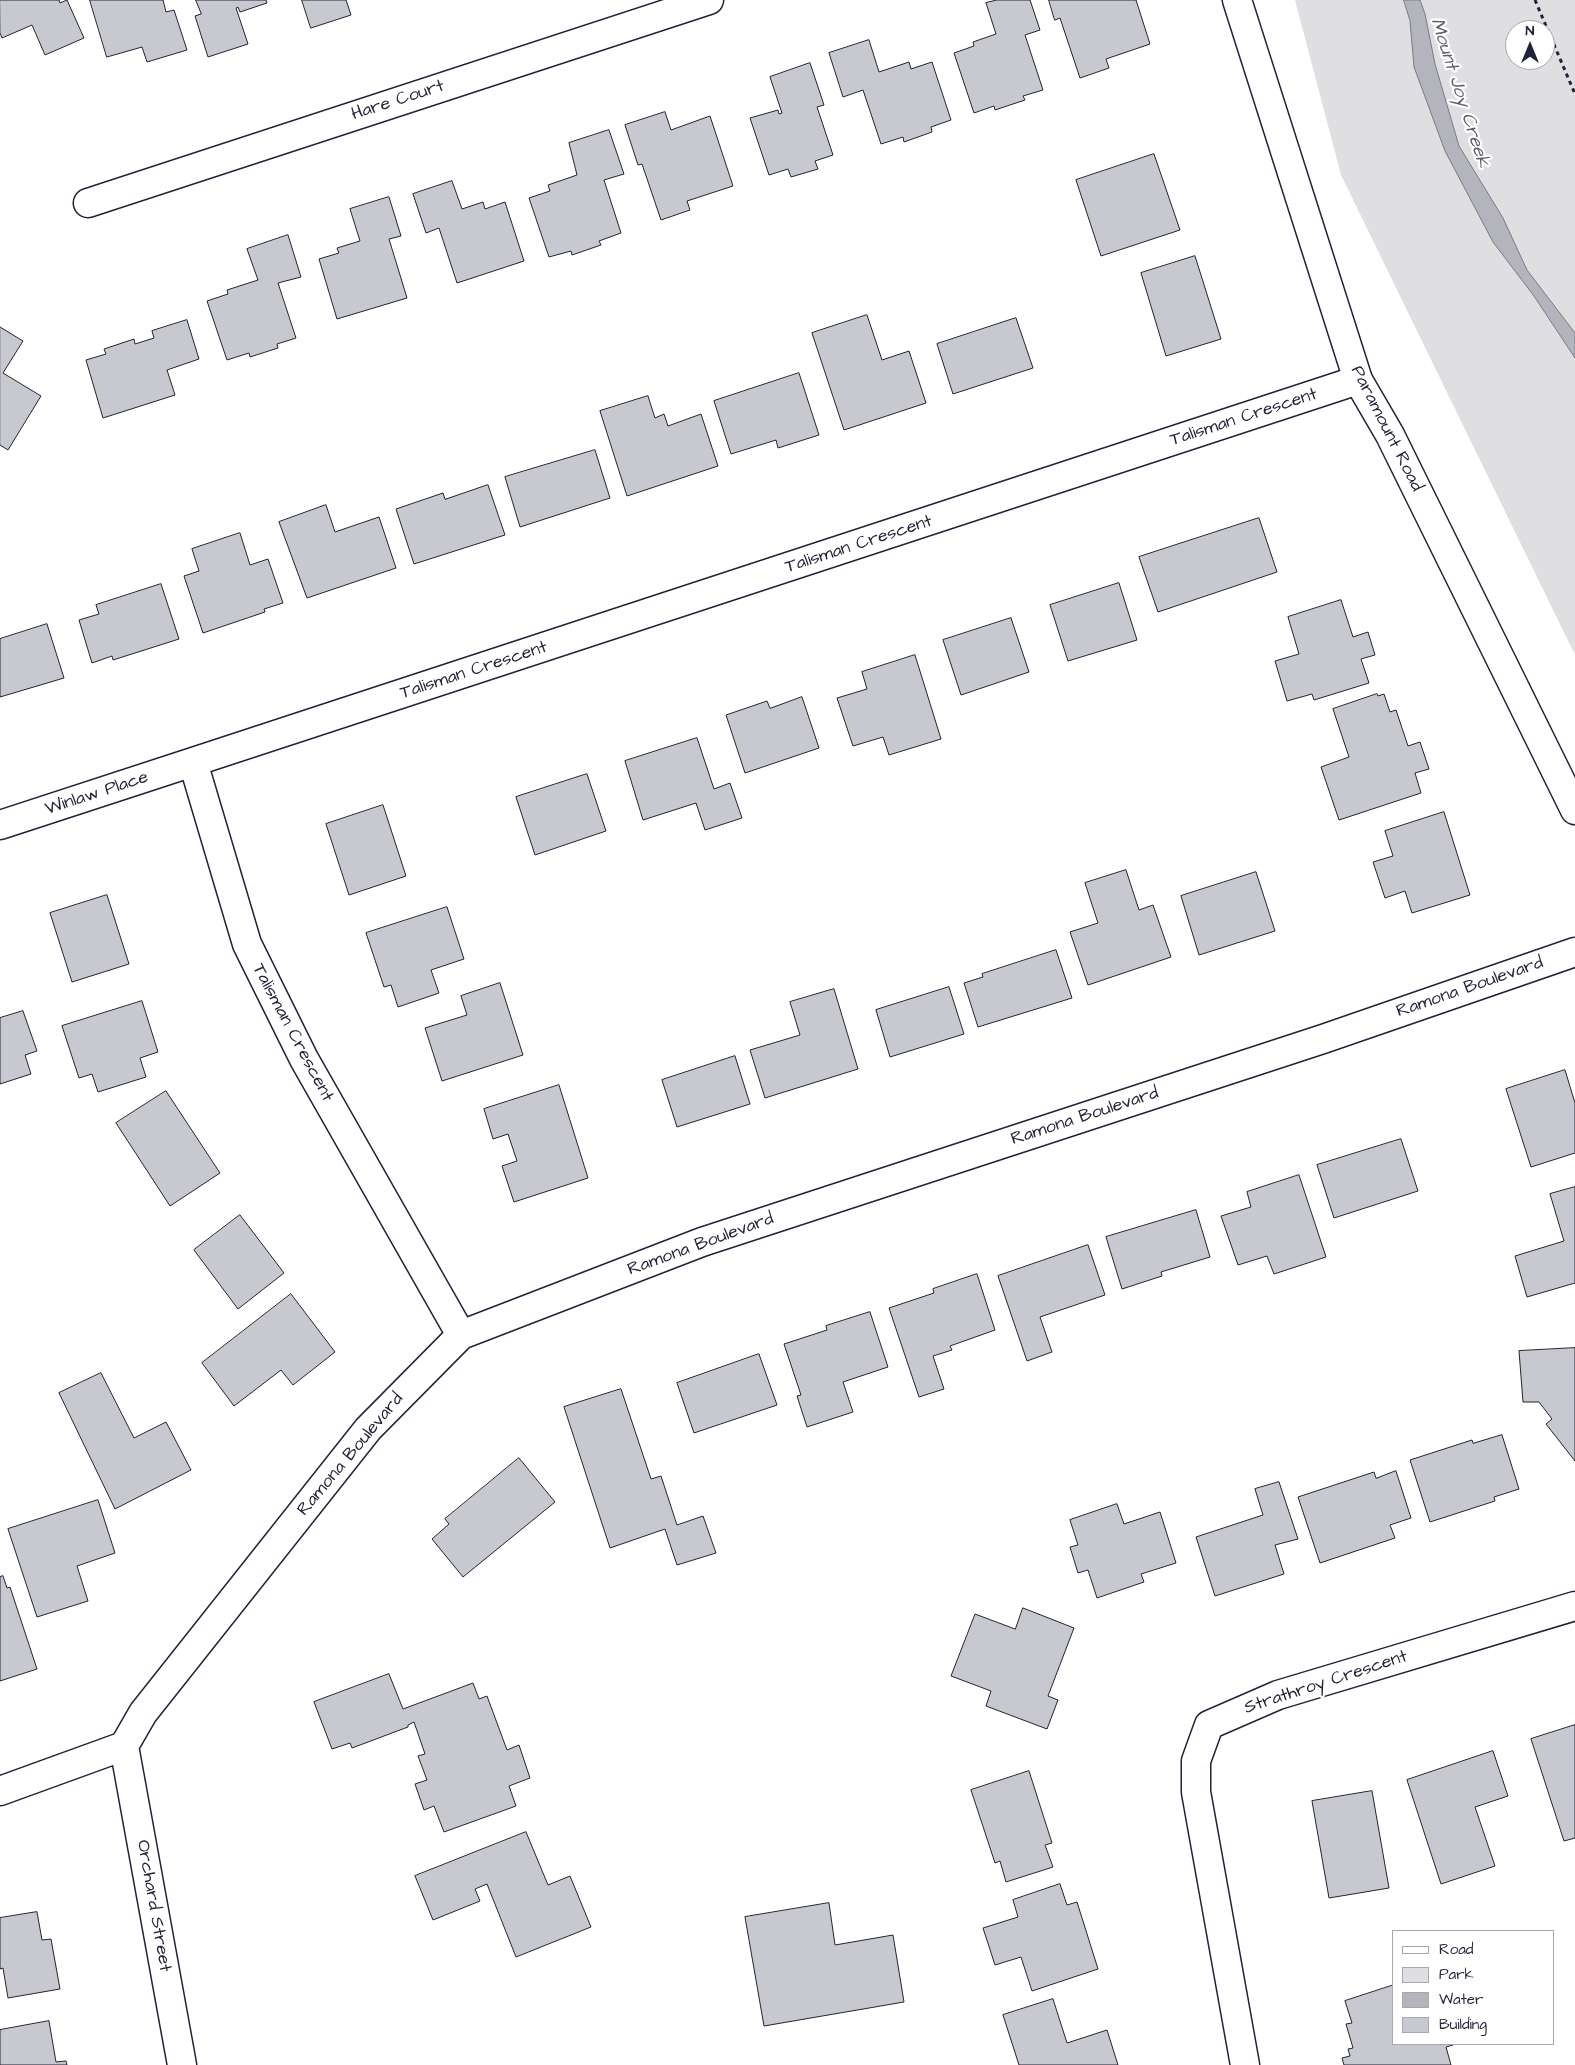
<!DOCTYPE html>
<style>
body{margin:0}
#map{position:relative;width:1575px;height:2065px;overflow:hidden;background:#fff;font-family:"Architects Daughter",sans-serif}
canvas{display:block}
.legend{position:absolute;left:1392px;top:1930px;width:162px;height:115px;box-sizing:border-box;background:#fff;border:1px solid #a7a7b1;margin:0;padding:6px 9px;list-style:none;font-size:15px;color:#22223b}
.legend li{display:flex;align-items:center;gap:10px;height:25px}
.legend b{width:25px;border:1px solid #a7a7b1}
.north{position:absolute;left:1505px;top:20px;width:50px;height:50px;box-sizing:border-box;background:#fff;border:1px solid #a7a7b1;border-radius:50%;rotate:0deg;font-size:14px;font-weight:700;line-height:20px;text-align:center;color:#22223b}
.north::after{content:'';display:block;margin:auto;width:18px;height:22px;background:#22223b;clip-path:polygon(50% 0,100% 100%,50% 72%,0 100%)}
</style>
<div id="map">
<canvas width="1575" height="2065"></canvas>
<ul class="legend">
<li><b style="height:6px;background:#fff"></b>Road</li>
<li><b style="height:14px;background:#dfdfe2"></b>Park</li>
<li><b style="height:14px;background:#b4b4bc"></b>Water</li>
<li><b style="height:14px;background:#c8c8cf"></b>Building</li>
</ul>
<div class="north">N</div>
</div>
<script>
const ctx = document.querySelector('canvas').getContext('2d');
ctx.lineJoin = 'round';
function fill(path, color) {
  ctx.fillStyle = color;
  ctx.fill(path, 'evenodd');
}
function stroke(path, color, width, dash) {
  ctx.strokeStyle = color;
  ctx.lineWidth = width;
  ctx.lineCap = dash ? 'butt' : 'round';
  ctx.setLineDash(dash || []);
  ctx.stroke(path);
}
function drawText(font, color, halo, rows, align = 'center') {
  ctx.font = font + ' "Architects Daughter",sans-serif';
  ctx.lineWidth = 4.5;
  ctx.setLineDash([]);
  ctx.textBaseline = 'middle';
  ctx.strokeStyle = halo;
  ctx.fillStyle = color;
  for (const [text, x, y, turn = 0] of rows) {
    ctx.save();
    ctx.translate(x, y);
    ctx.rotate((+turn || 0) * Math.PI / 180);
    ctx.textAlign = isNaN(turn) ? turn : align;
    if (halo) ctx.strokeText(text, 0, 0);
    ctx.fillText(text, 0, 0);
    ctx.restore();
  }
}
const green = new Path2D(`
 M1295,0H1575V655L1341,175ZM1515,30H1545V60H1515Z`);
const water = new Path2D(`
 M1404,0H1420L1425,14L1435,64L1459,146L1503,218L1527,270L1575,333V358L1534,296L1493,242L1445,151L1414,67L1410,21Z`);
const building = new Path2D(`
 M0,0H59L60,3L67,0L84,38L45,55L32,25L2,38L0,33Z
 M90,0H163L166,12L174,10L187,50L147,62L142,47L107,57Z
 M196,0H266L267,3L240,12L238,7L236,8L248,44L208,57L195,16L201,14Z
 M302,0H346L351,15L311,28Z
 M997,0H1030L1040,30L1025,35L1043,90L1023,96L1025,100L995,110L994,106L974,113L954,53L974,46L973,42L996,34L986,3Z
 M1049,0H1136L1150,44L1106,59L1109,68L1080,78L1060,18L1055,20Z
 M869,40L879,72L909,62L911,69L932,62L951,120L931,127L932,132L904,142L903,137L881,144L863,90L843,97L829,53Z
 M810,63L824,105L817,107L833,155L815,161L818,169L791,177L788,169L769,175L750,118L778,110L779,114L782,113L770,77Z
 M665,112L671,130L710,116L733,186L687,201L690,210L661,220L642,164L638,165L625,125Z
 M609,130L624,174L604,180L621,233L599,241L601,245L572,255L571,251L549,257L529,198L550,191L548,185L577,175L569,143Z
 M1154,154L1180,230L1101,256L1076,180Z
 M452,181L462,209L483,202L485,209L505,202L524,261L457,283L439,228L426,233L413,194Z
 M389,197L401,236L389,239L407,298L337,319L319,259L339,253L337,248L360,241L350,209Z
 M288,235L301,277L278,283L296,338L277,344L278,348L250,357L249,353L227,360L207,301L228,294L227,290L258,280L247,249Z
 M1195,256L1221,339L1166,356L1141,273Z
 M867,315L882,360L909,351L926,403L844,430L812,333Z
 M1016,318L1033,368L953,394L937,344Z
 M187,320L199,359L167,370L175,395L103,418L86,360L106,354L104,349L134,339L135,344L154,338L152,331Z
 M0,327L23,341L3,373L41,396L8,450L0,445Z
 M799,373L819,435L778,448L776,440L731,454L714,401Z
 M648,396L655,418L664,414L668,426L701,414L718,466L627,496L600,411Z
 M595,450L610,498L520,527L505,477Z
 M488,485L505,535L414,564L396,509L443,493L445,499Z
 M326,505L335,532L379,517L396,568L307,598L279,522Z
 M1259,518L1277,572L1158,612L1139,557Z
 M240,533L250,565L268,559L283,603L264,609L265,612L203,633L184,576L199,571L192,549Z
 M1119,583L1137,640L1068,661L1050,605Z
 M161,584L179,639L113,660L112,656L92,663L79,620L99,614L96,605Z
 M1341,600L1353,637L1368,632L1375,655L1361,659L1369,683L1314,700L1312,694L1287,701L1275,661L1299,654L1288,617Z
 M1011,618L1029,672L961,695L943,640Z
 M47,624L64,678L0,697V639Z
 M915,655L941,739L889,755L883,737L853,746L837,698L867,689L862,672Z
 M1377,694L1378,696L1384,694L1390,712L1396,710L1408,746L1420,742L1429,769L1415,773L1421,793L1339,820L1321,767L1349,757L1333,709Z
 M802,697L819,748L745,773L726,715L767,701L770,708Z
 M697,738L714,789L730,783L742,818L705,830L696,803L643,820L625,761Z
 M587,774L606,831L535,855L516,797Z
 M383,805L406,876L349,895L326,824Z
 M1444,812L1470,895L1412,913L1405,891L1385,898L1373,862L1393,856L1385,831Z
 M1126,870L1139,910L1153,905L1171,957L1088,985L1070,932L1098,923L1085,883Z
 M1256,872L1275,931L1199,955L1181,896Z
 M107,895L129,964L72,982L50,913Z
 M447,907L464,959L431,970L439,993L398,1007L391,985L384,987L366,933Z
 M1056,950L1072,998L978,1027L964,983L983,977L982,974Z
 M500,983L523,1055L442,1081L425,1028L467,1015L461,996Z
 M949,987L964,1034L890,1057L876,1010Z
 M834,989L858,1069L765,1098L750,1050L800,1035L790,1002Z
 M142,1001L158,1052L140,1058L146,1077L98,1092L92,1074L79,1078L62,1026Z
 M23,1011L37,1051L25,1055L31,1074L0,1084V1018Z
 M735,1056L750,1104L677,1127L662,1080Z
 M1565,1070L1575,1103V1153L1531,1167L1506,1089Z
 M559,1085L588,1178L514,1202L502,1166L517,1161L508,1134L493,1139L484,1109Z
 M166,1091L220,1173L170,1206L116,1123Z
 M1401,1139L1418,1191L1334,1218L1317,1165Z
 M1299,1175L1326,1257L1274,1274L1267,1256L1238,1265L1221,1216L1251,1207L1247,1192Z
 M1575,1187V1283L1527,1297L1515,1256L1564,1241L1550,1194Z
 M1196,1210L1210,1257L1161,1272L1162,1276L1122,1289L1106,1237Z
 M240,1215L284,1273L238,1309L194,1250Z
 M1088,1245L1105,1295L1040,1317L1052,1352L1027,1361L998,1276Z
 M977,1274L995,1330L950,1346L952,1350L933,1356L944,1389L919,1397L889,1308L934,1293L933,1289Z
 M291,1294L335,1352L293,1385L281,1370L234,1406L202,1363Z
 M870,1312L888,1367L843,1382L853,1412L807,1427L797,1396L801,1395L784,1344L827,1330L826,1326Z
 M1575,1348V1461L1546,1424L1552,1419L1539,1402H1523L1519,1351Z
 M759,1354L777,1405L694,1433L677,1383Z
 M101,1373L134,1438L166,1422L191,1470L115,1509L59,1393Z
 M621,1389L651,1479L661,1476L677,1525L703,1516L716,1553L677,1565L665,1529L610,1548L564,1407Z
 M1502,1435L1519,1489L1494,1497L1495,1501L1430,1522L1410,1460L1472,1440L1473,1443Z
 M519,1458L555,1502L463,1577L432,1539L449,1524L445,1519Z
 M1396,1471L1411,1518L1390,1525L1395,1538L1320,1563L1298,1497L1374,1472L1376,1478Z
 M1279,1482L1298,1539L1275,1545L1284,1574L1215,1596L1196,1537L1263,1515L1255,1489Z
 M98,1500L115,1553L77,1566L88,1601L37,1617L8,1529Z
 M1117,1504L1124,1524L1160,1512L1176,1563L1141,1574L1144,1582L1097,1598L1088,1570L1078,1573L1070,1547L1078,1545L1070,1520Z
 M3,1576L7,1588L10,1587L37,1669L0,1681V1577Z
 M1023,1608L1074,1628L1048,1696L1058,1700L1047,1729L986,1706L991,1691L951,1676L975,1614L1015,1629Z
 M389,1674L403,1709L473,1683L479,1699L487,1696L507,1750L519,1745L530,1778L509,1786L516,1806L444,1832L434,1806L424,1810L415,1784L427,1780L418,1756L425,1754L414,1722L408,1725V1727L352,1748L350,1743L332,1749L314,1702Z
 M1575,1725V1838L1564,1841L1531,1739Z
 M1493,1751L1508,1796L1475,1807L1495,1866L1441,1884L1407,1780Z
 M1029,1771L1052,1843L1045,1845L1053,1867L1006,1882L1000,1861L995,1863L971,1790Z
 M1372,1791L1389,1888L1329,1898L1312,1801Z
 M526,1832L548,1885L570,1876L591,1927L516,1957L487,1884L475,1889L480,1901L433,1920L415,1876Z
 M1060,1884L1067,1905L1077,1902L1098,1969L1032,1991L1021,1957L995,1965L983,1928L1018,1917L1013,1900Z
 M829,1903L835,1945L893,1935L904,2002L764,2026L745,1917Z
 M37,1912L42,1940L51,1939L60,1989L8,1998L3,1968L0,1969V1918Z
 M1394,1985V2044H1452L1453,2045L1446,2047L1451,2065H1344L1342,2058L1350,2056L1348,2049L1353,2048L1346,2024L1352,2023L1345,2001Z
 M1053,1999L1067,2043L1107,2030L1118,2065H1019L1003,2015Z
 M49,2021L56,2062L66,2061L67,2065H0V2030Z`);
const path = new Path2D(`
 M1535,0L1575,94`);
const street = new Path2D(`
 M88,203L709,0
 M0,825L193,762
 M461,1335L304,1059L247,944L193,762L1358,380
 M124,1746L182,2065
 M0,1791L124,1746L143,1713L368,1429L461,1335L702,1242L1323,1039L1575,952
 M1245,2065L1196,1792V1761L1209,1725L1278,1695L1575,1606`);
const secondary = new Path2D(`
 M1237,0L1358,380L1390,435L1575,810`);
const streetNames = [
 ["Hare Court",398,101,-18],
 ["Talisman Crescent",1244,418,-18],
 ["Paramount Road",1386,429,63],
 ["Talisman Crescent",859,545,-18],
 ["Talisman Crescent",474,671,-18],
 ["Winlaw Place",97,794,-18],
 ["Ramona Boulevard",1470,988,-19],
 ["Talisman Crescent",292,1033,62],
 ["Ramona Boulevard",1085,1117,-18],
 ["Ramona Boulevard",701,1245,-20],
 ["Ramona Boulevard",351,1455,-50],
 ["Strathroy Crescent",1326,1683,-18],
 ["Orchard Street",153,1906,80]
];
const waterNames = [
 ["Mount Joy Creek",1459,93,72]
];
fill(green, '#dfdfe2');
fill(water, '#b4b4bc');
stroke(water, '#7a7a88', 1);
fill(building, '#c8c8cf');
stroke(building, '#22223b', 1);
stroke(street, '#22223b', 31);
stroke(secondary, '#22223b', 31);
stroke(path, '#22223b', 3, [4, 4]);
stroke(street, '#fff', 28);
stroke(secondary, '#fff', 28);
drawText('18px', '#22223b', '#fff', streetNames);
drawText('italic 19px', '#5c5c6f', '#fff', waterNames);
</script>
